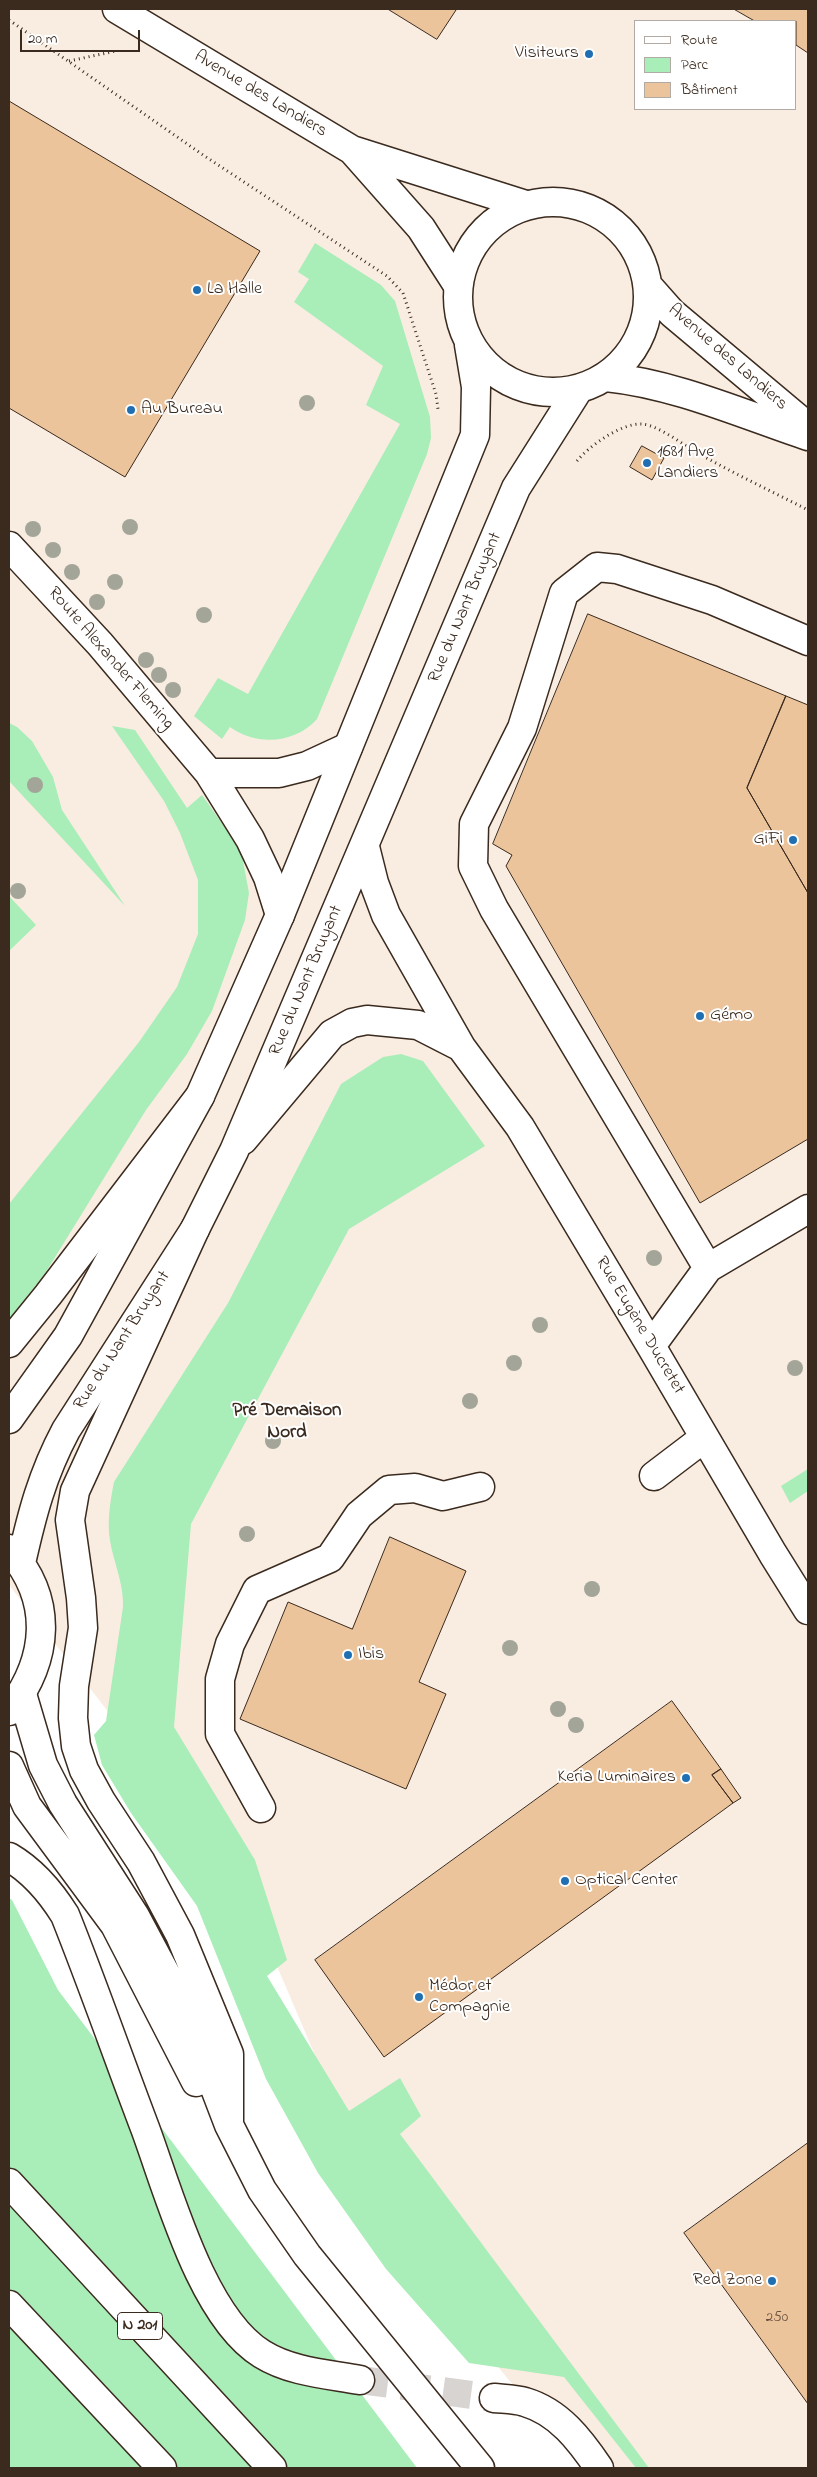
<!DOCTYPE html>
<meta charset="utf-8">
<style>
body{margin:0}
#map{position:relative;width:817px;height:2477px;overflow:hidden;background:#fff;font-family:"Indie Flower",sans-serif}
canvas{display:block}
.frame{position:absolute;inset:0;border:10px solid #3b2a1e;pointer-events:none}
.legend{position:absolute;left:634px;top:20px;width:162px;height:90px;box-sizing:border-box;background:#fff;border:1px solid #b1aaa5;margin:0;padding:6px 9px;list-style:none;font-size:15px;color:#3b2a1e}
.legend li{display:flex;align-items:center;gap:10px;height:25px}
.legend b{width:25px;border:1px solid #b1aaa5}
.scale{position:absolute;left:20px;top:30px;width:120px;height:22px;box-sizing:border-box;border:2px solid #3b2a1e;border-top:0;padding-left:6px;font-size:15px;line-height:18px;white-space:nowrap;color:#3b2a1e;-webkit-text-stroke:4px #fff;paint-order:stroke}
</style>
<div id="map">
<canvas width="817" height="2477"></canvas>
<div class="frame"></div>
<ul class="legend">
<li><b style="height:6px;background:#fff"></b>Route</li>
<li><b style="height:14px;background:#a9edb8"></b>Parc</li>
<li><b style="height:14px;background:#ecc49c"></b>Bâtiment</li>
</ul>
<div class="scale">20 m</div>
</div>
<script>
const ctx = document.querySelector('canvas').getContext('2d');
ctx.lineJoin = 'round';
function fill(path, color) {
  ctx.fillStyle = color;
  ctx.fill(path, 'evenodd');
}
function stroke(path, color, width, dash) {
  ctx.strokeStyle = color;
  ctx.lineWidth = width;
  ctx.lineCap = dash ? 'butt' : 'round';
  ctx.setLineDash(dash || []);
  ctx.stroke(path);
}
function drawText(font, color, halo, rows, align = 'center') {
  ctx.font = font + ' "Indie Flower",sans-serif';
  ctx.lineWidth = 4;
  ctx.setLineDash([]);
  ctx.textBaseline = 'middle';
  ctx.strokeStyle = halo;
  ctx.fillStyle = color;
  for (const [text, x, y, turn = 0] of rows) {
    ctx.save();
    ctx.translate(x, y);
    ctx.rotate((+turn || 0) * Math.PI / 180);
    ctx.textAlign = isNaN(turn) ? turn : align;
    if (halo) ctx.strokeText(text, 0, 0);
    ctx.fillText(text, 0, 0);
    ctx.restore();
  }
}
const built = new Path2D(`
 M9,9H808V2468H582L396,2244L240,1880L9,1585ZM636,21H796V109H636Z`);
const green = new Path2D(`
 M315,243L381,285L395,301L430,417L431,438L427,454L317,719C295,744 256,746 230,727L222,739L194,716L218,678L248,694L400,424L366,405L383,366L294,302L309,279L298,272Z
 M9,723L17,727L32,741L53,777L62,810L125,906L9,781Z
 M112,726L135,730L187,808L202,795L241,850L249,893L245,920L212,1011L187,1054L146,1110L44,1275L9,1319V1204L139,1042L177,987L198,934V880L180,833L164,801Z
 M9,896L36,925L9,951Z
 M401,1054L423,1061L485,1146L349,1229L191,1524L174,1727L255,1860L287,1960L267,1976L349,2111L400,2078L421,2116L400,2134L649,2468H636L564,2377L469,2363L386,2269L318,2173L266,2079L197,1906L131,1813L102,1765L94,1735L106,1721L123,1607C124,1580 111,1558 109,1532C108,1515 111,1497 114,1482L228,1303L341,1084L383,1057Z
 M808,1469V1491L790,1503L781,1486Z
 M9,1898L12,1900L58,1990L417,2468H9Z`);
const building = new Path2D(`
 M388,9H454L456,10L437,39Z
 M734,9H808V53L796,45V21H755Z
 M9,101L260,251L125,477L9,408Z
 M642,446L664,458L652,480L630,467Z
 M588,614L786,696L747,788L808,893V1139L700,1203L506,866L512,855L493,844Z
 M786,696L808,705V893L747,788Z
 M390,1537L466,1571L419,1682L446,1694L406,1789L240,1719L288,1602L352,1629Z
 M672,1701L721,1769L712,1775L733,1803L384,2057L315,1960Z
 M721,1769L741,1798L733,1803L712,1775Z
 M808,2143V2404L684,2233Z`);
const highwayTunnel = new Path2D(`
 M360,2380L494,2398`);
const path = new Path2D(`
 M9,20L206,157L387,276L403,293L436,394L438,409
 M69,61L116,51
 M577,461C589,446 621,423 642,424C659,425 687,448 703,456C737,475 773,492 808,510`);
const minor = new Path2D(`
 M117,9L352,150L526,205
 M352,150L421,228L457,284
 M9,546L100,644L209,773L250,839L268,877L280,915
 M209,773H279L307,766L348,747
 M365,847L374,883L386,915L461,1047L520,1127L651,1346L773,1554L808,1610
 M243,1140L332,1034L352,1023L367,1020L418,1025L461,1047
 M708,1268L494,909L473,866L474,824L522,728L564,593L597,567L617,569L712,600L808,641
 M651,1346L708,1268L808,1209
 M654,1476L704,1438
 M261,1808L220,1734V1679L230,1644L257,1590L330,1558L359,1515L389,1490L415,1488L443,1496L480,1487`);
const major = new Path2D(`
 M458 297a95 95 0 1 1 190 0a95 95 0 1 1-190 0Z
 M649,287L672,313L808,427
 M606,377C675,384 742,414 808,436
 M9,1419L68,1336L200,1096L280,915L475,435L476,387L469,345
 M9,1549C54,1600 49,1659 9,1711
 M21,1563C32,1514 42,1475 66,1430L195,1229L234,1151L516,488L578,390`);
const highway = new Path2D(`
 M195,1229L75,1491L70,1520L81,1598L83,1628L74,1686L73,1718L76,1746L84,1770L101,1801L141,1862L180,1935L229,2054V2125
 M9,1343L48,1295L200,1096
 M22,1694L43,1765L63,1804L135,1916L169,1980L208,2070L229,2125L262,2190L307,2255L480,2468
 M9,1766L27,1806L115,1925L196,2082
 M9,1857C33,1871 50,1891 65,1915C93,1985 118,2057 145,2128C169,2193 202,2317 262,2354C291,2372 327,2374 360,2380
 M9,2183L272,2468
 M9,2305L162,2468
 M494,2398C504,2399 516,2399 525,2402C559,2412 580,2440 599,2468`);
const trees = [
 [307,403],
 [130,527],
 [33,529],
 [53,550],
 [72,572],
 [115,582],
 [97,602],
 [204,615],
 [146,660],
 [159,675],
 [173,690],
 [35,785],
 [18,891],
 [654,1258],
 [540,1325],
 [514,1363],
 [795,1368],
 [470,1401],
 [273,1441],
 [247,1534],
 [592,1589],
 [510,1648],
 [558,1709],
 [576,1725]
];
const markers = [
 [589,54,5,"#1f6fb2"],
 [197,290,5,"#1f6fb2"],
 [131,410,5,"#1f6fb2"],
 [647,463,5,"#1f6fb2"],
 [793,840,5,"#1f6fb2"],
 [700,1016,5,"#1f6fb2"],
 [348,1655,5,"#1f6fb2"],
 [686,1778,5,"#1f6fb2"],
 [565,1881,5,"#1f6fb2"],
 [419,1997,5,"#1f6fb2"],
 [772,2281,5,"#1f6fb2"]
];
const numberNames = [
 ["250",777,2319]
];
const shields = [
 [140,2326,45]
];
const shieldNames = [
 ["N 201",140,2326]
];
const poiNames = [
 ["Visiteurs",579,54,"right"],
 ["La Halle",207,290],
 ["Au Bureau",141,410],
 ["1681 Ave",657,453],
 ["Landiers",657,474],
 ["GiFi",783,840,"right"],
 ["Gémo",710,1016],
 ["Ibis",358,1655],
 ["Keria Luminaires",676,1778,"right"],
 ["Optical Center",575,1881],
 ["Médor et",429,1987],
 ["Compagnie",429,2008],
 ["Red Zone",762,2281,"right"]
];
const streetNames = [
 ["Avenue des Landiers",260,95,31],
 ["Avenue des Landiers",727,358,41],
 ["Rue du Nant Bruyant",466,608,-67],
 ["Route Alexander Fleming",110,659,49],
 ["Rue du Nant Bruyant",307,981,-67],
 ["Rue Eugène Ducretet",639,1326,59],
 ["Rue du Nant Bruyant",123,1341,-57]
];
const neighbourhoodNames = [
 ["Pré Demaison",287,1412],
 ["Nord",287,1434]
];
fill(built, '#f9ede1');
fill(green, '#a9edb8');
fill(building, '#ecc49c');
stroke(building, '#3b2a1e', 1);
stroke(highwayTunnel, '#d8d4d2', 28, [28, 14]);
stroke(minor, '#3b2a1e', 31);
stroke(major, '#3b2a1e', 31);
stroke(highway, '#3b2a1e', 31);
stroke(path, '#3b2a1e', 3, [1, 4]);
stroke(minor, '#fff', 28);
stroke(major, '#fff', 28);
stroke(highway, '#fff', 28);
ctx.fillStyle = '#a2a598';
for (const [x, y] of trees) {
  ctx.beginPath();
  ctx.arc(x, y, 8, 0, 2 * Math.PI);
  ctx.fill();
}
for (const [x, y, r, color] of markers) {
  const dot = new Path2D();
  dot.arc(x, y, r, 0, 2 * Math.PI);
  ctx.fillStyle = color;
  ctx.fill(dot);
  stroke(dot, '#fff', 2);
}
drawText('15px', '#67503e', null, numberNames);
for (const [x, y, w] of shields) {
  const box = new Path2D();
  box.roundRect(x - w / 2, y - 13.5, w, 27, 4);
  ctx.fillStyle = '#fff';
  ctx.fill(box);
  stroke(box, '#3b2a1e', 1);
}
drawText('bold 16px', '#3b2a1e', null, shieldNames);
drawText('18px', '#3b2a1e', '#fff', poiNames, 'left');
drawText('18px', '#3b2a1e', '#fff', streetNames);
drawText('bold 19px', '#3b2a1e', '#fff', neighbourhoodNames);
</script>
